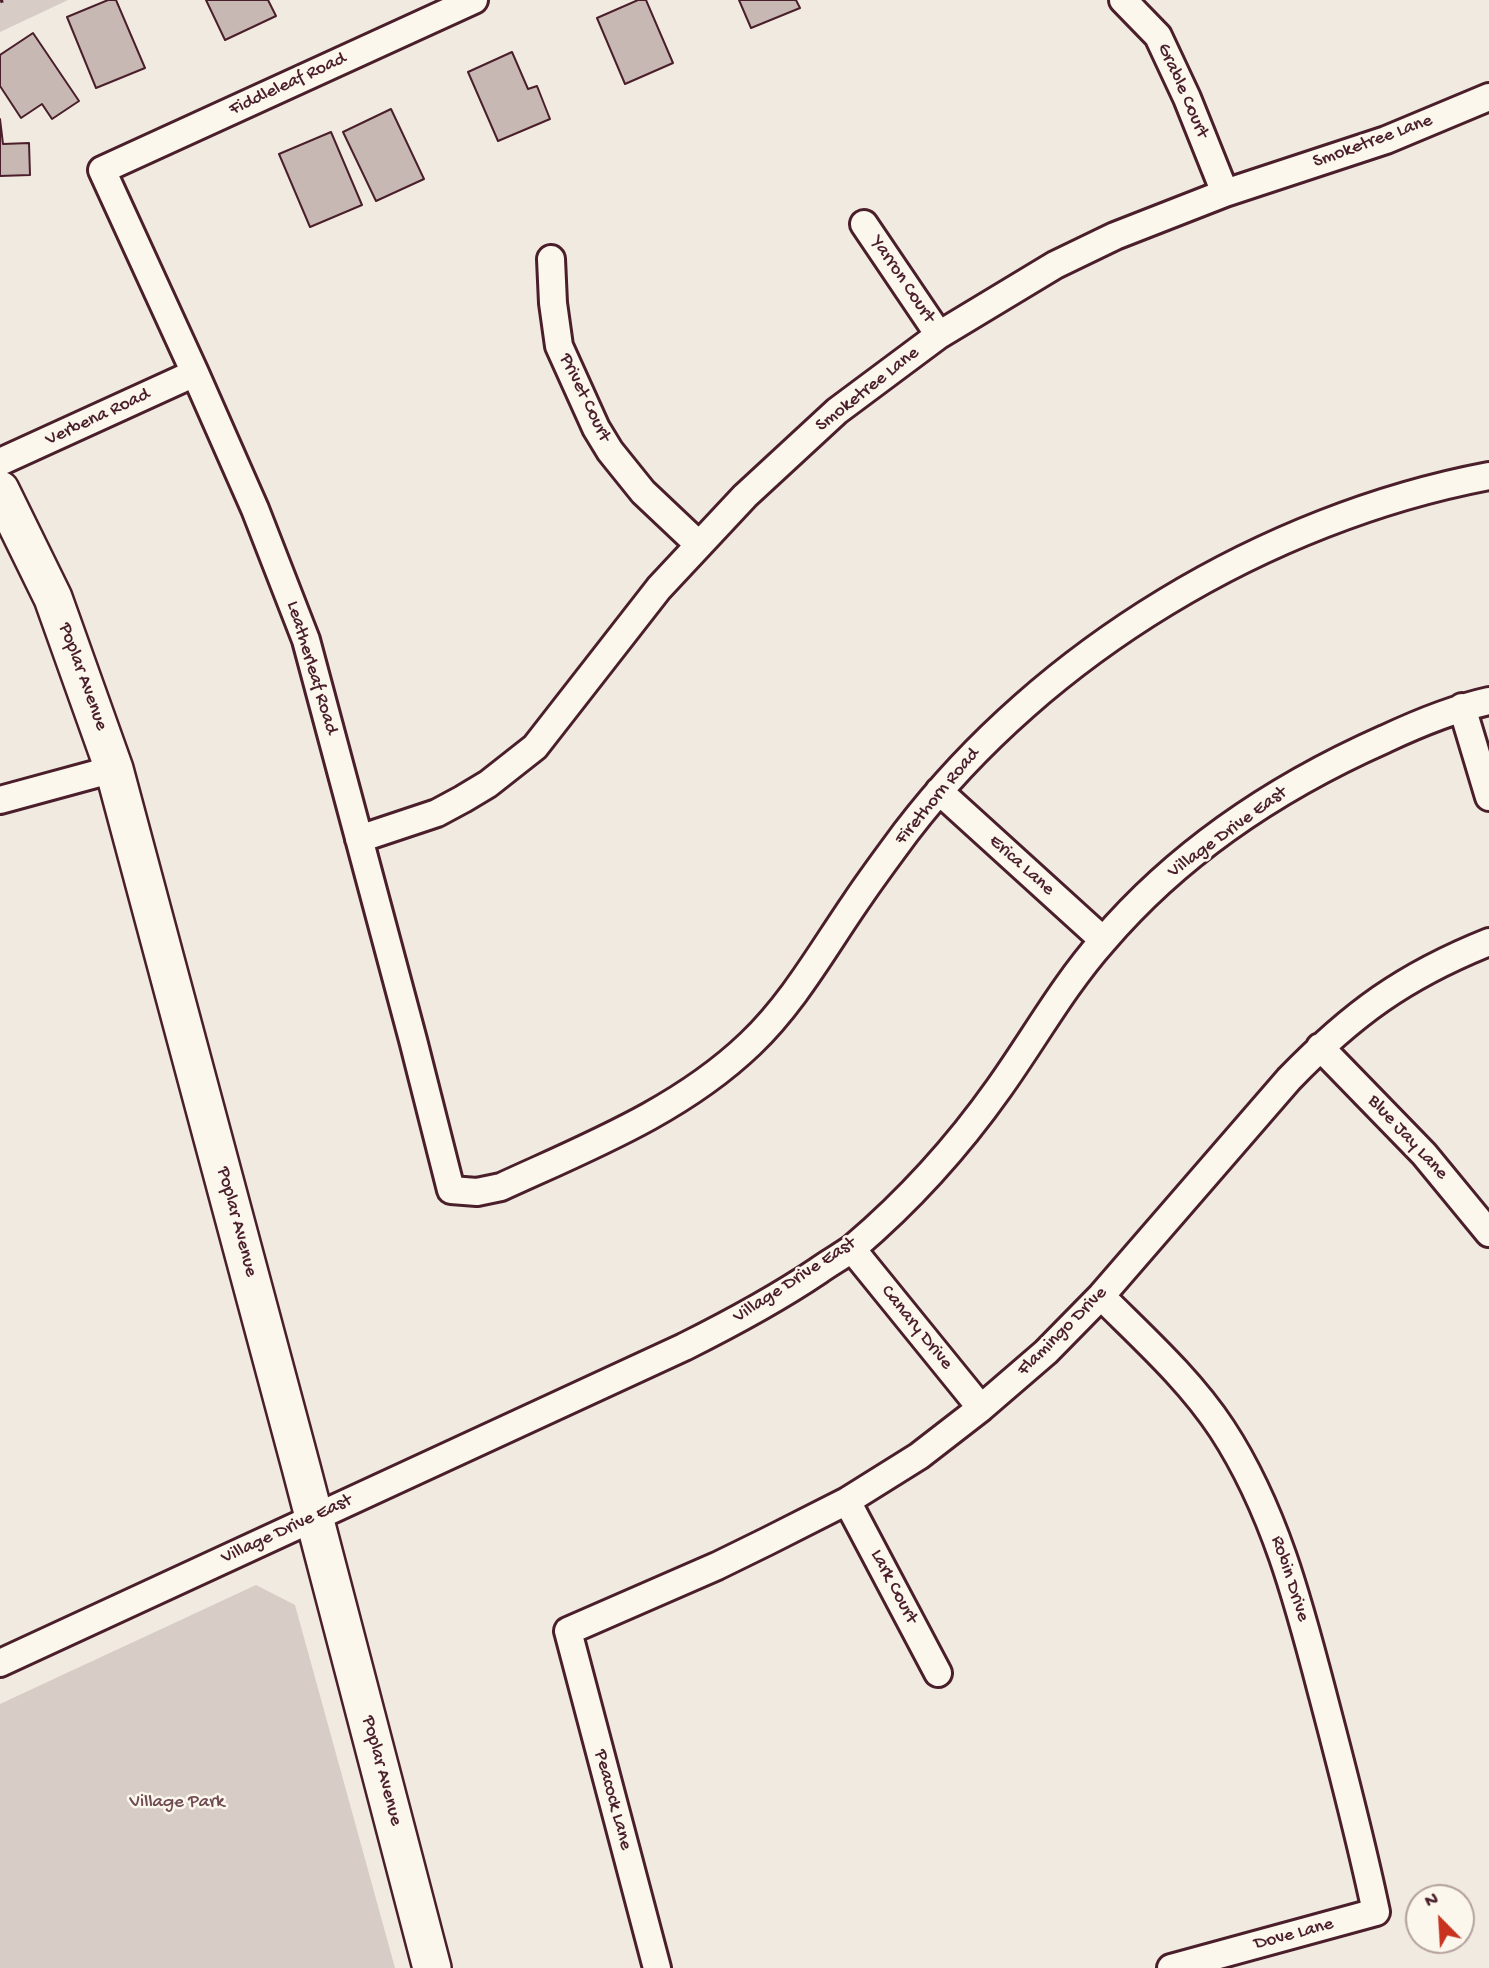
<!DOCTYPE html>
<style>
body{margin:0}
#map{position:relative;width:1489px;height:1968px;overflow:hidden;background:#f0eae0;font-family:"Gochi Hand",sans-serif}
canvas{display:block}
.north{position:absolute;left:1405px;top:1884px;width:70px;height:70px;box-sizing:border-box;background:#fbf7ec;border:2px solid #b4a19f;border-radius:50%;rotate:336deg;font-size:19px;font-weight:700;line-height:28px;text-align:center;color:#4a1f2b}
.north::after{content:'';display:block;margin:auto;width:24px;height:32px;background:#c8321e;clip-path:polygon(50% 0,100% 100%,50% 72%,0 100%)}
</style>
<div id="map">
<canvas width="1489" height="1968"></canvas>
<div class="north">N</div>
</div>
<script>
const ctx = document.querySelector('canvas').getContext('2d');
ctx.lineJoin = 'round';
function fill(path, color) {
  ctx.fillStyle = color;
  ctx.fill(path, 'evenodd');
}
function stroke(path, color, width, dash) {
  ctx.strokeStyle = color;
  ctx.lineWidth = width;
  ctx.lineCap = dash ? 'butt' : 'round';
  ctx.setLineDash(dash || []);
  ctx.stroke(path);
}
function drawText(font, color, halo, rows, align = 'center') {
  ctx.font = font + ' "Gochi Hand",sans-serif';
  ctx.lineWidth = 5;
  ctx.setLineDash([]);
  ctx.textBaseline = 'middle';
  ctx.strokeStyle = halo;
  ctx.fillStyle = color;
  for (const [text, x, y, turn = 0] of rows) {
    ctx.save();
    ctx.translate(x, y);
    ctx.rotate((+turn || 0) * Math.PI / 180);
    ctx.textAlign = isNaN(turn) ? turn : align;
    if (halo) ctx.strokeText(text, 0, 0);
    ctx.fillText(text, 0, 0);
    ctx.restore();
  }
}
const green = new Path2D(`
 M0,0H68L0,32Z
 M256,1585L295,1605L395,1968H0V1704Z`);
const building = new Path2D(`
 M108,0H116L145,68L96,88L67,17Z
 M206,0H268L276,16L225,40Z
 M638,0H646L673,63L625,84L597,18Z
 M739,0H796L800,8L751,28Z
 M33,33L79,101L52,119L42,104L21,118L0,86V55Z
 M512,52L528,89L537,86L550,119L498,141L468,72Z
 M391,109L424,179L376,201L343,132Z
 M0,119L3,144L29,143L30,175L0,176Z
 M331,132L362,205L310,227L279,154Z`);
const path = new Path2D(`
 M0,1L3,0`);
const street = new Path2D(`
 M474,0L102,170L195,373L255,509L306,640L413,1040L451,1190L477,1192L501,1187C588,1147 680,1111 750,1044C793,1003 822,951 855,903C871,879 889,855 906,832C1044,651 1267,518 1489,476
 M1123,0L1158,36L1187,98L1225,193
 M864,224L939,335
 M551,259L553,303L559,346L596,428L610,451L643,492L698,544
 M0,462L195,373
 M1462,707L1489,797
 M939,791L1103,940
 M0,800L114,769
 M359,839L437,813L463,799L488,784L535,747L659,588L745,496L837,411L939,335L1055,265L1115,236L1225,193L1386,140L1489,97
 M1320,1047L1424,1154L1489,1233
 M852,1249L981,1408
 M1101,1296C1143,1338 1189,1379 1222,1429C1275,1510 1299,1604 1323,1696C1342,1768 1361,1840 1376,1912L1171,1968
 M847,1501L938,1673
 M0,1663L684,1347C730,1324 775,1300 818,1271C829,1263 842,1256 853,1248C907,1202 958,1146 999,1088C1034,1039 1063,986 1103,941C1179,852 1279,786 1385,739C1419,723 1453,709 1489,701
 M657,1968L568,1631L717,1566L768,1541L847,1501L919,1456L981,1408L1046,1352L1101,1296L1289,1079C1352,1014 1404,976 1489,942`);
const secondary = new Path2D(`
 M0,490L53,598L114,769L301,1467L432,1968`);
const streetNames = [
 ["Fiddleleaf Road",288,85,-25],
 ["Grable Court",1182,91,66],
 ["Smoketree Lane",1373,142,-20],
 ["Yarron Court",902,280,56],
 ["Smoketree Lane",868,390,-38],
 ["Privet Court",584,398,64],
 ["Verbena Road",98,418,-25],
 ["Leatherleaf Road",311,668,73],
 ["Poplar Avenue",82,677,70],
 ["Firethorn Road",938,797,-50],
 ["Village Drive East",1228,833,-36],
 ["Erica Lane",1021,866,42],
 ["Blue Jay Lane",1407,1138,47],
 ["Poplar Avenue",236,1222,75],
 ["Village Drive East",795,1281,-33],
 ["Canary Drive",916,1328,51],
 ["Flamingo Drive",1063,1332,-45],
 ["Village Drive East",287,1530,-25],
 ["Robin Drive",1289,1579,72],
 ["Lark Court",893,1587,62],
 ["Poplar Avenue",381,1771,75],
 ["Peacock Lane",612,1800,75],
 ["Dove Lane",1294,1935,-15]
];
const parkNames = [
 ["Village Park",177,1803]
];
fill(green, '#d8ccc6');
fill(building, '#c8b8b3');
stroke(building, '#4a1f2b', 2);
stroke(street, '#4a1f2b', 32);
stroke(secondary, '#4a1f2b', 42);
stroke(path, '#4a1f2b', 4.5, [5, 5]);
stroke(street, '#fbf7ec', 26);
stroke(secondary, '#fbf7ec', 37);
drawText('19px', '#4a1f2b', '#fbf7ec', streetNames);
drawText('19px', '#6e4a52', '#fbf7ec', parkNames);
</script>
